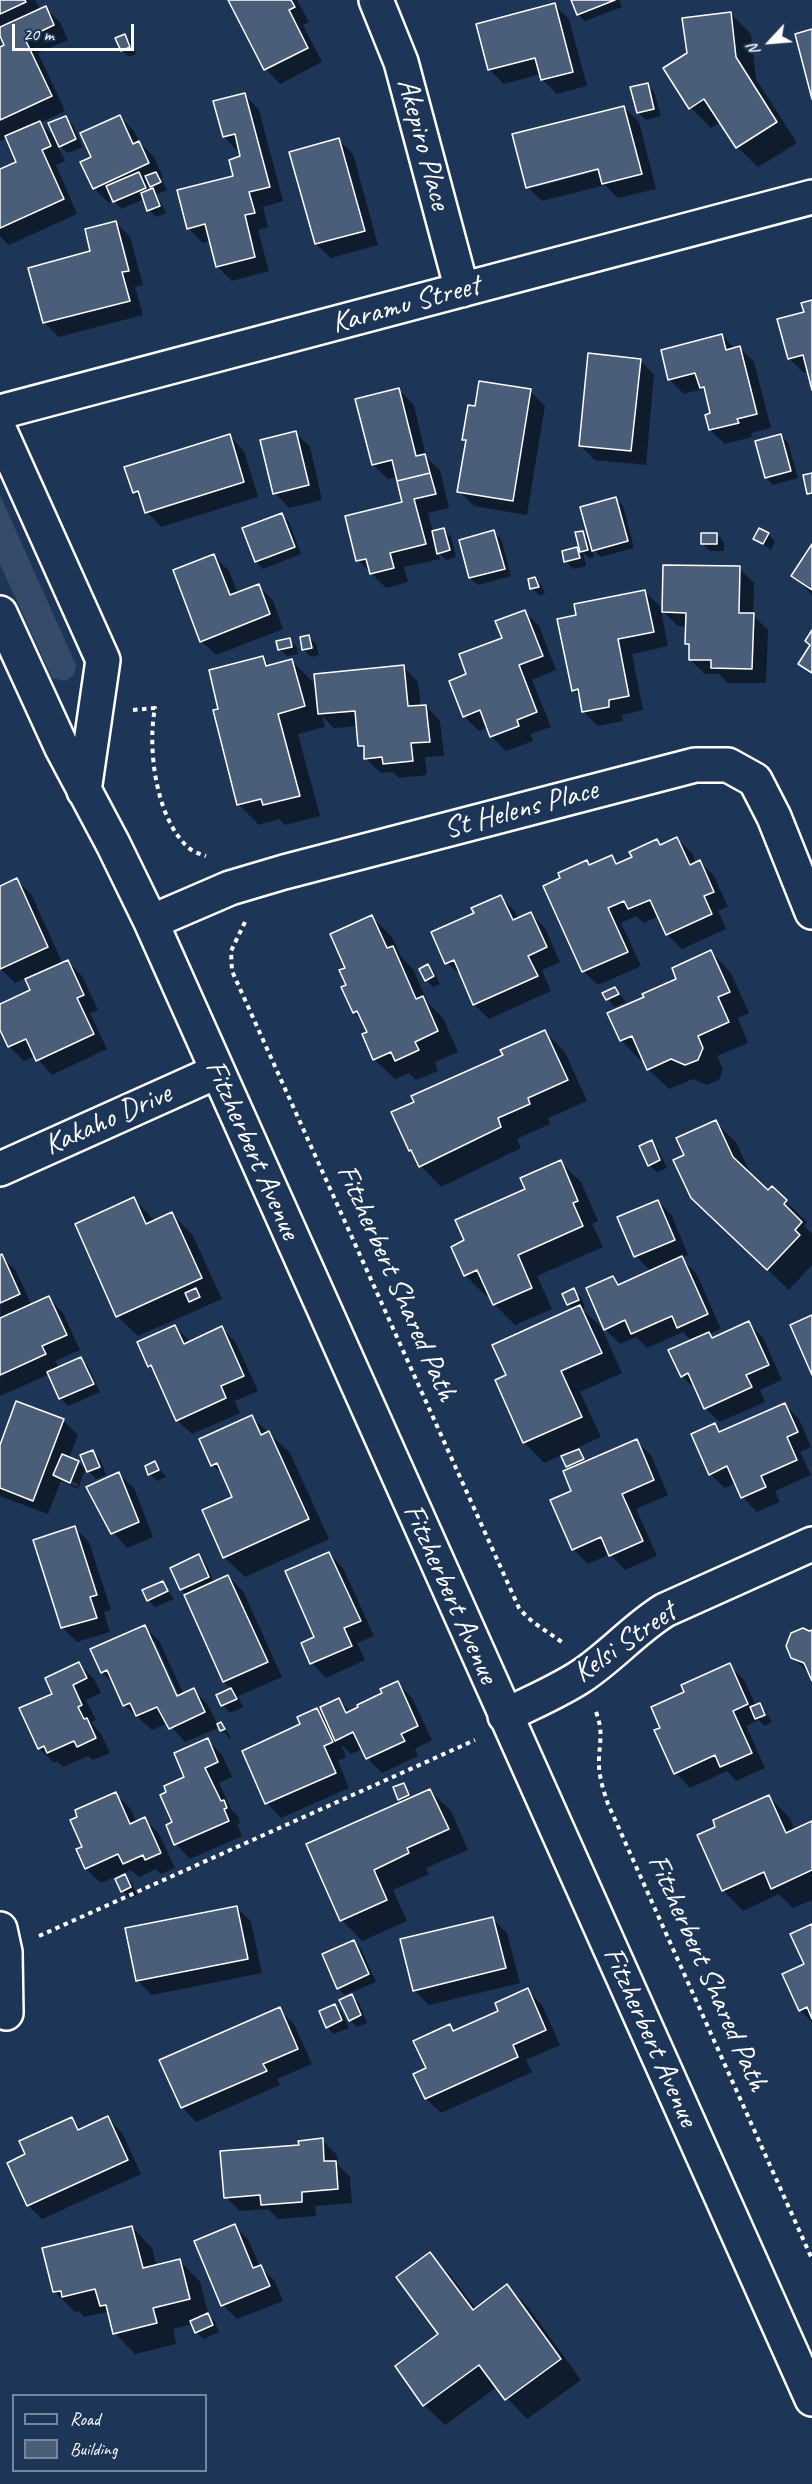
<!DOCTYPE html>
<style>
body{margin:0}
#map{position:relative;width:812px;height:2484px;overflow:hidden;background:#1d3557;font-family:Caveat,sans-serif}
canvas{display:block}
.legend{position:absolute;left:12px;top:2394px;width:195px;height:78px;box-sizing:border-box;background:#1d3557;border:2px solid #77869a;margin:0;padding:8px 10px;list-style:none;font-size:18px;color:#fff}
.legend li{display:flex;align-items:center;gap:12px;height:30px}
.legend b{width:30px;border:2px solid #77869a}
.north{position:absolute;left:740px;top:12px;width:60px;height:60px;-webkit-text-stroke:4px #1d3557;paint-order:stroke;rotate:244deg;font-size:16px;font-weight:700;line-height:24px;text-align:center;color:#fff}
.north::after{content:'';display:block;margin:auto;width:21px;height:27px;background:#fff;clip-path:polygon(50% 0,100% 100%,50% 72%,0 100%)}
.scale{position:absolute;left:12px;top:24px;width:122px;height:27px;box-sizing:border-box;border:3px solid #fff;border-top:0;padding-left:8px;font-size:18px;line-height:21px;white-space:nowrap;color:#fff;-webkit-text-stroke:4px #1d3557;paint-order:stroke}
</style>
<div id="map">
<canvas width="812" height="2484"></canvas>
<ul class="legend">
<li><b style="height:8px;background:#1d3557"></b>Road</li>
<li><b style="height:16px;background:#4a5d79"></b>Building</li>
</ul>
<div class="north">N</div>
<div class="scale">20 m</div>
</div>
<script>
const ctx = document.querySelector('canvas').getContext('2d');
ctx.lineJoin = 'round';
function fill(path, color) {
  ctx.fillStyle = color;
  ctx.fill(path, 'evenodd');
}
function stroke(path, color, width, dash) {
  ctx.strokeStyle = color;
  ctx.lineWidth = width;
  ctx.lineCap = dash ? 'butt' : 'round';
  ctx.setLineDash(dash || []);
  ctx.stroke(path);
}
function drawText(font, color, halo, rows, align = 'center') {
  ctx.font = font + ' Caveat,sans-serif';
  ctx.lineWidth = 6;
  ctx.setLineDash([]);
  ctx.textBaseline = 'middle';
  ctx.strokeStyle = halo;
  ctx.fillStyle = color;
  for (const [text, x, y, turn = 0] of rows) {
    ctx.save();
    ctx.translate(x, y);
    ctx.rotate((+turn || 0) * Math.PI / 180);
    ctx.textAlign = isNaN(turn) ? turn : align;
    if (halo) ctx.strokeText(text, 0, 0);
    ctx.fillText(text, 0, 0);
    ctx.restore();
  }
}
const green = new Path2D(`
 M0,495L76,665C75,674 73,677 65,681L52,678L0,564Z`);
const shadow = new Path2D(`
 M0,0H35L40,10L45,8L60,22L68,40L38,53L65,111L40,123L58,141L65,118L73,125L83,147L68,153L56,143L65,161L56,165L77,214L9,245L0,236V171L18,163L7,138L0,141V48L6,45L0,39Z
 M230,0H297L309,22L303,25L322,62L280,84L266,69Z
 M573,0H619L622,7L585,21L578,14Z
 M554,5L569,19L587,86L557,94L542,79L541,74L504,84L489,69Z
 M730,13L751,34L756,79L797,143L758,167L737,147L721,122L711,128L691,108L688,54Z
 M124,36L132,43L136,54L129,57L122,50Z
 M647,84L654,92L661,116L646,120L638,113Z
 M245,95L259,110L283,201L263,207L268,227L258,230L269,271L232,281L217,266L211,241L203,243L188,228L235,177L242,157L224,136Z
 M624,107L639,122L656,189L618,198L605,185L542,201L528,187ZM605,166V169L536,187V184Z
 M119,116L134,131L140,143L154,157L163,177L161,178L167,190L157,194L166,213L156,217L149,210L144,199L122,209L113,200L109,203L94,188L93,158ZM146,181L154,189L150,191Z
 M338,140L353,154L378,245L331,258L316,244L291,153Z
 M116,223L130,237L143,285L135,287L143,315L59,337L45,323L92,252Z
 M812,301V384L809,371L804,373L789,358Z
 M722,335L735,349L740,348L754,362L771,428L751,433L752,437L725,444L710,430L712,414L707,393L703,389L684,394L669,379Z
 M640,360L654,375L646,465L595,460L580,445Z
 M399,390L414,405L426,457L440,470L449,508L428,513L433,532L444,530L451,537L456,557L446,560L438,552L440,559L404,567L408,582L386,588L358,560L404,503L397,477L388,479L373,464Z
 M530,391L545,406L527,515L474,506L459,491L467,443L464,439L476,408Z
 M295,432L310,447L322,500L289,508L275,493Z
 M781,435L788,443L798,478L773,485L766,477Z
 M230,436L244,451L258,497L161,527L147,512L143,501L134,492Z
 M616,499L623,506L634,548L601,557L592,548L594,557L589,558L583,552L586,566L573,569L566,561L577,548L582,554L577,533L582,532L591,541Z
 M281,515L289,522L301,554L263,569L256,561Z
 M494,532L501,539L511,576L478,585L470,578L461,541Z
 M717,534L724,542V551H710L702,543Z
 M768,534L775,541L771,550L755,539Z
 M812,547V595L793,575Z
 M214,556L229,571L238,594L258,586L273,600L283,629L216,655L201,641Z
 M739,568L754,583L753,615L768,630L766,683H728L719,674H705L690,659V647L687,644V627L678,626L664,612Z
 M535,578L542,586L545,594L539,595L532,588Z
 M645,592L660,606L668,646L632,654L643,710L622,715L623,721L598,726L583,711L581,698L573,690Z
 M524,611L539,626L556,670L532,680L551,727L530,734L533,741L506,751L491,736L488,727L479,731L464,716L468,675L504,639Z
 M309,637L316,644L319,655L311,657L304,650L302,638Z
 M289,640L297,647L298,654L287,656L279,649Z
 M263,658L271,667L292,661L313,682L315,691L404,667L418,682L421,707L426,706L440,721L444,756L425,757L427,775L399,778L393,772L381,773L366,759V752L360,746L358,726L334,728L322,716L325,727L298,734L320,816L285,825L279,819L259,825L238,804L220,710Z
 M677,839L692,853L696,863L700,862L714,876L728,907L718,911L726,929L682,949L667,934L659,916L644,923L636,916L621,923L641,966L598,985L583,971L563,879L587,862L591,866L612,857L619,864L634,858L657,841L662,846Z
 M17,880L31,894L63,964L68,962L82,976L98,1010L90,1013L107,1049L52,1075L35,1056L24,1061L9,1046L0,1027V1005L32,991L26,978L15,983L0,968V887Z
 M501,897L515,912L519,919L531,914L545,928L560,962L542,970L551,991L489,1019L474,1004L463,977L447,963L476,914Z
 M372,917L392,937L401,957L413,969L428,1003L443,1018L458,1052L435,1062L438,1071L416,1080L409,1073L395,1079L374,1059L369,1033L365,1023L354,1012L348,986Z
 M711,952L731,973L749,1013L738,1018L748,1043L717,1056L723,1069L719,1080L707,1085L693,1079L669,1089L648,1069L644,1060L641,1061L621,1040L678,980Z
 M428,966L435,973L440,984L433,987L426,980Z
 M615,988L626,1002L614,1007L604,993Z
 M545,1032L565,1052L587,1101L548,1118L550,1124L517,1139L521,1148L441,1187L421,1166L410,1150L505,1056Z
 M715,1122L736,1142L752,1177L768,1192L772,1188L786,1202L807,1222L804,1226L812,1234V1265L789,1290L713,1218L686,1156Z
 M651,1142L658,1149L667,1168L657,1172L649,1165Z
 M560,1162L581,1182L598,1221L592,1224L603,1247L537,1276L552,1309L515,1325L494,1304L490,1294L486,1296L465,1275L527,1189Z
 M134,1199L155,1221L172,1214L192,1234L222,1299L138,1336L117,1316Z
 M658,1201L672,1216L688,1255L681,1258L696,1273L721,1329L709,1334L713,1339L748,1323L763,1338L782,1380L760,1390L765,1402L720,1422L705,1408L697,1391L682,1376L692,1341L683,1332L647,1348L636,1337L620,1344L605,1329L613,1278L621,1286L651,1272L636,1256Z
 M1,1256L16,1271L32,1306L49,1298L63,1313L80,1350L55,1361L59,1368L81,1359L88,1366L100,1392L68,1406L60,1398L50,1374L0,1396Z
 M573,1290L581,1297L585,1307L582,1309L601,1327L622,1373L580,1392L601,1437L577,1448L588,1462L636,1441L651,1455L668,1495L636,1509L657,1556L625,1570L610,1554L588,1564L573,1549L571,1469L562,1455L544,1463L524,1442L508,1375L574,1310L568,1304Z
 M175,1326L190,1342L222,1328L236,1343L258,1391L235,1401L240,1413L192,1434L177,1420L156,1373L149,1366Z
 M784,1404L799,1419L811,1447L800,1452L811,1475L775,1491L780,1502L757,1512L743,1497L736,1483L725,1488L710,1474L715,1425L722,1432Z
 M252,1417L290,1453L329,1539L245,1577L224,1557L234,1498L225,1477L213,1465Z
 M63,1420L78,1435L69,1458L78,1462L85,1469L78,1489L61,1481L48,1514L2,1497L0,1495V1449ZM62,1477L78,1484L77,1487L62,1480Z
 M92,1452L100,1459L106,1475L96,1479L88,1471Z
 M155,1463L166,1477L157,1481L150,1474Z
 M119,1474L134,1488L153,1537L127,1548L104,1521L88,1488Z
 M75,1528L89,1542L111,1610L104,1612L110,1632L77,1642L63,1628L35,1540Z
 M329,1553L343,1568L374,1636L357,1643L365,1660L326,1678L312,1663Z
 M199,1556L206,1563L214,1583L228,1576L243,1591L282,1677L238,1696L243,1707L230,1713L223,1705L232,1689L224,1682L187,1595L181,1589Z
 M162,1583L174,1599L155,1607L148,1600Z
 M145,1627L159,1641L184,1695L194,1690L208,1705L218,1726L221,1724L231,1737L229,1738L220,1727L185,1742L168,1723L152,1730L124,1705L116,1686L102,1672ZM151,1642H155L182,1702L179,1703Z
 M812,1632V1677L793,1657Z
 M79,1664L94,1679L101,1693L86,1700L96,1720L91,1722L101,1734L110,1753L93,1760L88,1756L63,1767L57,1761L54,1763L39,1748L54,1694Z
 M729,1665L744,1680L756,1706L759,1705L767,1713L761,1715V1719L768,1715L772,1722L764,1726L759,1720L746,1726L765,1768L736,1781L727,1771L690,1788L676,1773L656,1731L662,1729L686,1692Z
 M398,1683L412,1698L432,1740L415,1749L418,1756L382,1773L367,1758L363,1749L351,1754L341,1744L346,1757L338,1761L349,1788L281,1818L267,1803L302,1725L316,1710L328,1721L338,1700L351,1712L384,1694Z
 M207,1740L222,1755L232,1777L219,1783L231,1809L238,1816L240,1823L237,1824L242,1836L190,1859L176,1844L174,1823L186,1778Z
 M403,1785L413,1798L430,1791L451,1811L468,1850L426,1868L429,1874L393,1890L407,1921L362,1941L342,1920L403,1803L400,1799Z
 M115,1794L130,1808L137,1823L145,1819L159,1834L175,1868L161,1874L156,1869L139,1877L131,1870L101,1883L86,1869L78,1850L84,1847Z
 M769,1797L789,1817L795,1830L812,1823V1900L793,1908L779,1894L743,1911L723,1890Z
 M125,1876L132,1883L137,1895L130,1898L123,1891Z
 M237,1907L251,1922L262,1973L152,1995L137,1980Z
 M492,1918L507,1933L520,1983L429,2005L414,1990Z
 M812,1926V2022L800,2010Z
 M354,1942L361,1949L376,1982L345,1995L338,1988Z
 M527,1990L542,2005L560,2045L526,2060L532,2072L441,2113L426,2099L415,2074L428,2069L450,2026L455,2032L500,2012Z
 M352,1996L359,2003L367,2023L357,2027L350,2020Z
 M335,2006L342,2013L349,2028L334,2034L327,2027Z
 M279,2009L294,2024L312,2064L277,2079L280,2085L196,2122L182,2107Z
 M108,2118L122,2133L141,2174L42,2219L28,2205V2155L71,2119L82,2129Z
 M322,2140L337,2155L338,2165L350,2177L352,2203L315,2206L316,2216L278,2219L268,2209L240,2211L226,2197L301,2146Z
 M235,2226L249,2241L260,2267L275,2281L283,2301L237,2319L223,2305Z
 M132,2227L152,2248L157,2267L180,2261L200,2282L209,2316L215,2322L219,2332L204,2339L196,2332L193,2324L173,2329L176,2344L135,2354L115,2333L107,2312L84,2317L79,2311L75,2312L55,2292Z
 M430,2254L450,2275L476,2309L507,2286L528,2307L581,2380L527,2419L497,2387L445,2425L424,2405L440,2334Z`);
const building = new Path2D(`
 M0,0H25L26,2L0,14Z
 M228,0H291L295,7L289,10L308,48L264,70Z
 M571,0H615L577,15Z
 M555,3L573,72L541,80L535,58L488,70L476,24Z
 M46,6L54,25L25,39L52,96L0,120V47L4,45L0,36V27Z
 M731,12L736,57L777,122L736,148L704,99L689,109L663,68L687,53L682,18Z
 M812,29V99L795,34Z
 M125,34L130,47L121,51L115,38Z
 M648,83L654,109L637,113L630,87Z
 M245,93L270,187L249,192L255,213L245,215L255,257L216,267L205,224L187,229L177,190L233,176L229,160L240,156L235,134L223,137L213,101Z
 M624,106L642,174L602,184L598,169L526,188L512,134Z
 M120,115L133,144L139,141L149,163L93,189L80,162L91,157L80,133Z
 M66,116L76,139L59,147L48,123Z
 M40,121L51,146L42,150L64,199L0,228V169L16,162L5,136Z
 M339,138L365,231L315,244L289,152Z
 M139,172L146,188L113,202L106,186Z
 M156,172L161,182L150,187L145,176Z
 M153,188L160,206L147,211L141,193Z
 M116,221L129,271L122,272L130,301L43,323L28,268L90,251L85,229Z
 M812,300V390L803,355L788,359L777,319L804,312L801,303Z
 M722,334L726,350L740,346L757,414L737,419L739,423L709,430L705,415L710,413L704,387L700,388L695,373L668,380L661,350Z
 M588,353L641,359L631,451L579,446Z
 M479,381L531,389L513,501L457,492L466,440H462L468,405L475,406Z
 M399,388L416,456L425,454L430,473L397,481L392,460L372,465L355,399Z
 M296,431L309,485L273,494L260,440Z
 M230,434L244,482L145,513L138,491L133,493L124,467Z
 M781,434L791,471L765,478L755,441Z
 M430,473L436,494L414,499L426,544L390,553L394,568L370,574L366,559L356,561L345,516L402,502L397,481Z
 M812,473V493L807,494L803,475Z
 M616,497L628,541L592,551L580,507Z
 M282,513L295,547L255,562L242,528Z
 M444,528L450,550L437,554L432,531Z
 M759,528L769,533L763,544L753,539Z
 M494,530L505,569L469,578L459,540Z
 M583,531L588,550L580,552L575,532Z
 M701,533H717V544H701Z
 M812,544V590L791,576Z
 M577,547L580,558L564,562L562,551Z
 M214,554L230,595L259,584L270,614L200,642L173,570Z
 M663,565L740,566L739,613H754L752,669L711,668V660H689V644H685L686,613L662,612Z
 M535,577L539,587L530,589L528,579Z
 M645,590L654,632L618,639L629,696L609,700V707L582,712L578,689L572,691L557,619L576,615L574,604Z
 M525,610L543,656L519,665L537,712L517,720L519,726L490,737L480,710L463,717L449,681L466,674L459,654L502,638L495,621Z
 M812,630V673L798,664L810,645L805,641Z
 M309,635L312,648L302,650L300,637Z
 M290,638L292,647L278,650L276,641Z
 M263,656L266,666L292,659L305,706L278,714L300,796L263,805L261,799L237,805L213,710L218,709L209,670Z
 M404,665L408,706L426,705L430,742L411,743L413,761L383,764L382,757L364,759V746H358L355,711L318,714L314,674Z
 M677,837L690,865L700,860L714,892L704,896L712,914L666,935L650,900L628,909L624,901L608,908L628,952L582,972L543,886L560,878L558,873L587,860L589,865L612,855L616,864L632,857L629,852L657,839L660,845Z
 M17,878L48,947L0,969V886Z
 M501,895L513,920L531,912L547,947L528,956L538,976L473,1005L454,960L445,964L431,932L474,913L471,908Z
 M372,915L387,948L393,946L416,999L423,996L438,1031L415,1042L419,1050L395,1061L391,1052L373,1060L362,1034L367,1032L357,1011L353,1013L341,987L346,985L339,970L345,968L330,934Z
 M711,950L730,992L718,997L729,1022L698,1036L703,1048L698,1060L685,1065L671,1059L647,1070L632,1036L620,1041L607,1013L644,997L642,994L676,979L672,968Z
 M68,960L84,995L77,998L94,1034L36,1061L26,1039L8,1047L0,1030V1004L30,990L25,979Z
 M428,964L434,976L425,981L419,969Z
 M615,987L619,994L606,1000L602,993Z
 M545,1030L568,1080L528,1098L530,1104L498,1118L501,1127L419,1167L411,1150L409,1151L391,1112L414,1102L411,1096L503,1055L500,1050Z
 M716,1120L733,1157L768,1190L772,1186L787,1200L784,1204L802,1222L795,1230L800,1235L767,1270L691,1198L673,1160L684,1155L676,1138Z
 M652,1140L660,1160L648,1166L639,1146Z
 M561,1160L578,1201L573,1203L583,1226L518,1255L532,1288L493,1305L477,1270L464,1276L451,1247L464,1240L455,1220L525,1189L520,1178Z
 M134,1197L146,1224L172,1212L202,1278L116,1317L75,1224Z
 M658,1200L675,1240L634,1257L617,1217Z
 M2,1254L20,1294L0,1303V1255Z
 M682,1256L708,1314L677,1328L672,1316L631,1334L625,1320L604,1330L586,1288L613,1276L618,1285Z
 M196,1288L200,1297L189,1302L185,1293Z
 M574,1288L579,1300L567,1305L562,1294Z
 M49,1296L67,1335L42,1346L46,1354L0,1375V1318Z
 M580,1305L602,1353L561,1371L582,1417L523,1443L495,1380L506,1375L492,1345Z
 M812,1315V1375L790,1325Z
 M749,1321L769,1365L746,1375L752,1387L704,1409L688,1373L681,1377L668,1350L709,1332L712,1338Z
 M175,1325L184,1344L222,1326L244,1376L221,1386L226,1398L176,1421L151,1365L148,1367L137,1342Z
 M81,1357L94,1384L59,1399L47,1372Z
 M16,1401L64,1419L33,1501L0,1488V1445Z
 M785,1403L798,1432L787,1437L797,1460L761,1476L766,1487L741,1498L727,1466L709,1475L691,1434L715,1423L719,1432Z
 M252,1415L261,1435L269,1431L309,1519L223,1558L202,1510L232,1497L217,1463L211,1466L199,1439Z
 M637,1439L654,1480L622,1494L643,1541L609,1556L601,1537L572,1550L550,1500L571,1491L563,1471Z
 M579,1449L584,1459L566,1467L561,1456Z
 M93,1450L100,1467L87,1472L80,1455Z
 M62,1454L79,1461L70,1483L53,1475Z
 M155,1461L159,1470L148,1475L145,1466Z
 M119,1472L139,1522L111,1534L86,1487Z
 M75,1526L97,1595L90,1597L97,1618L61,1628L33,1540Z
 M329,1552L361,1621L344,1628L352,1646L310,1664L301,1643L314,1637L285,1571Z
 M199,1554L209,1577L180,1590L170,1568Z
 M228,1575L268,1662L223,1682L184,1595Z
 M163,1581L168,1591L147,1601L142,1590Z
 M145,1625L177,1696L194,1688L205,1712L169,1729L157,1707L136,1716L130,1703L123,1706L107,1670L101,1673L90,1649Z
 M803,1628L809,1631L812,1630V1681L804,1663L791,1658L786,1646L791,1633Z
 M79,1662L87,1678L73,1685L82,1705L78,1707L84,1719L87,1718L96,1738L77,1747L74,1741L47,1753L44,1746L38,1749L19,1708L52,1694L45,1678Z
 M730,1663L748,1704L733,1711L752,1753L720,1767L715,1755L674,1774L654,1730L660,1728L651,1707L684,1692L681,1685Z
 M398,1681L418,1726L401,1734L405,1741L366,1759L353,1732L335,1741L320,1707L339,1698L346,1713L358,1707L357,1705L382,1693L380,1689Z
 M231,1688L237,1699L221,1706L216,1695Z
 M760,1703L765,1715L755,1719L750,1707Z
 M317,1708L333,1742L324,1746L336,1773L265,1804L242,1751L300,1724L297,1717Z
 M221,1722L225,1729L220,1731L217,1724Z
 M208,1738L218,1762L205,1768L221,1801L224,1800L227,1808L224,1809L229,1821L174,1845L166,1825L172,1822L160,1795L166,1792L164,1786L184,1777L174,1753Z
 M404,1783L409,1795L398,1800L393,1787Z
 M430,1789L449,1829L407,1848L409,1853L374,1870L387,1900L340,1921L306,1844Z
 M116,1792L130,1824L145,1817L161,1853L145,1860L143,1855L123,1864L118,1854L85,1869L76,1849L82,1847L70,1820L77,1817L75,1810Z
 M769,1795L786,1833L812,1821V1870L771,1889L764,1872L722,1891L697,1835L715,1827L713,1820Z
 M125,1874L131,1887L121,1892L115,1879Z
 M237,1906L248,1959L136,1981L125,1928Z
 M493,1917L506,1968L413,1991L400,1939Z
 M812,1924V2019L807,2007L799,2011L782,1974L804,1964L790,1934Z
 M354,1940L369,1974L337,1989L322,1954Z
 M528,1988L546,2030L513,2045L518,2057L425,2099L413,2074L426,2068L413,2041L450,2024L453,2031L498,2011L495,2003Z
 M352,1994L361,2015L349,2021L339,2000Z
 M335,2004L342,2020L326,2028L319,2011Z
 M280,2007L298,2049L263,2064L267,2071L181,2108L159,2060Z
 M108,2116L128,2160L27,2206L7,2163L25,2154L19,2141L72,2117L78,2130Z
 M323,2138L324,2161H336L338,2189L302,2192V2202L261,2205L260,2195L224,2198L220,2151L299,2145L298,2141Z
 M235,2224L253,2268L261,2265L270,2286L221,2306L194,2241Z
 M132,2226L143,2268L180,2259L190,2299L153,2308L157,2323L113,2334L106,2305L100,2306L95,2289L62,2297L61,2291L53,2292L42,2248Z
 M430,2252L473,2310L507,2284L561,2359L505,2400L479,2365L423,2406L395,2366L438,2334L396,2277Z
 M208,2313L213,2325L195,2333L190,2321Z`);
const path = new Path2D(`
 M133,710L155,708C147,748 156,820 189,848C193,852 200,854 206,856
 M245,922L231,951L232,971L519,1608C531,1623 547,1631 563,1643
 M596,1712C603,1730 600,1740 599,1758C598,1774 603,1789 608,1804L812,2259
 M39,1936L475,1740`);
const minor = new Path2D(`
 M376,0L401,62L462,290
 M0,412L812,197
 M0,431L103,660L84,791
 M0,613L62,748L113,844L151,922L812,2399
 M151,922L230,888L284,872L695,765H728L755,780L774,817L812,912
 M0,1169L216,1072
 M505,1716C530,1703 557,1692 580,1677C611,1657 634,1629 665,1610L812,1544
 M0,1929L5,1952L6,2013`);
const streetNames = [
 ["Akepiro Place",423,144,75],
 ["Karamu Street",406,305,-15],
 ["St Helens Place",521,810,-15],
 ["Kakaho Drive",108,1120,-24],
 ["Fitzherbert Avenue",252,1150,66],
 ["Fitzherbert Shared Path",396,1283,66],
 ["Fitzherbert Avenue",450,1594,66],
 ["Kelsi Street",625,1643,-35],
 ["Fitzherbert Shared Path",707,1973,66],
 ["Fitzherbert Avenue",650,2037,66]
];
fill(green, '#364b69');
fill(shadow, '#0007');
fill(building, '#4a5d79');
stroke(building, '#fff', 1.5);
stroke(minor, '#fff', 38);
stroke(path, '#fff', 4, [4.5, 4.5]);
stroke(minor, '#1d3557', 33);
drawText('30px', '#fff', '#1d3557', streetNames);
</script>
